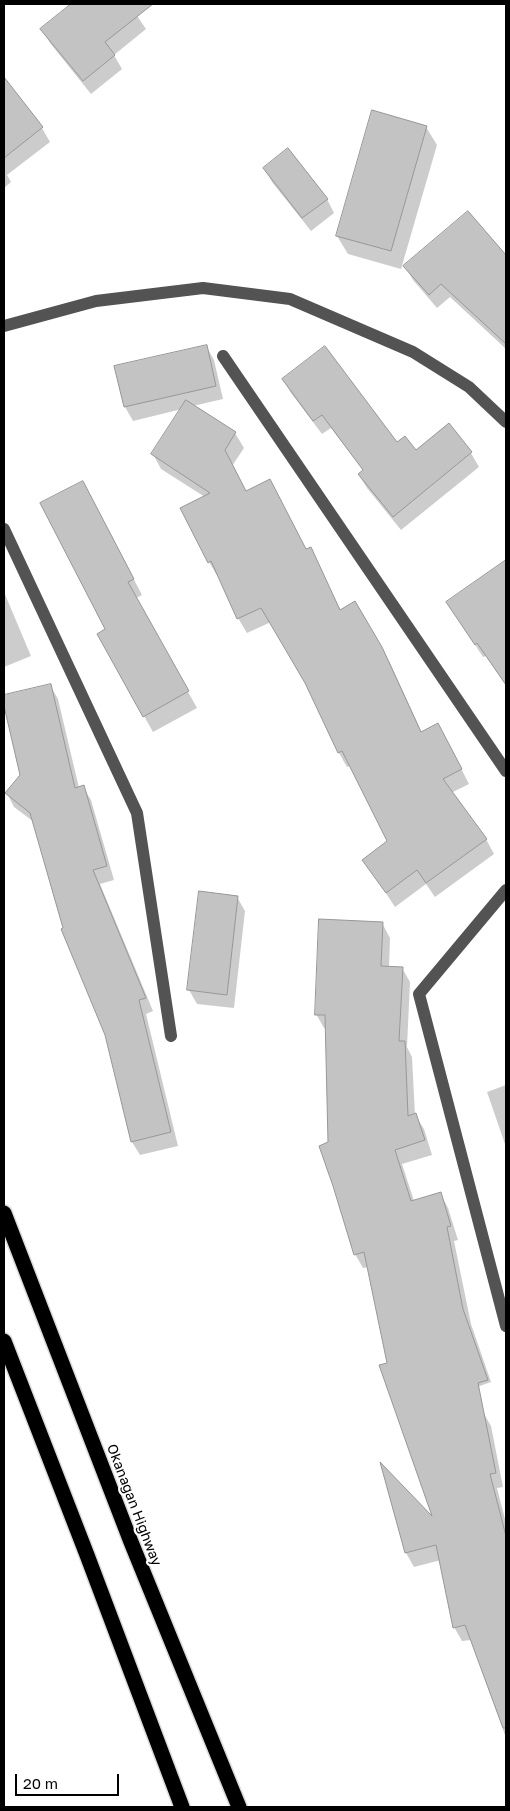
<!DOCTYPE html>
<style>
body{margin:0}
#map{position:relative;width:510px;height:1811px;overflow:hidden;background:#fff;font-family:"Golos Text",sans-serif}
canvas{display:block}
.frame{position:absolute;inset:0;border:5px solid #000;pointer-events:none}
.scale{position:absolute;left:15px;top:1774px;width:104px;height:22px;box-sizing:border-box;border:2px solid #000;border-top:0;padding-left:6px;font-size:15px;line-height:18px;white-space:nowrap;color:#000;-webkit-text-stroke:4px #fff;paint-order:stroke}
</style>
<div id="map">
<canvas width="510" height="1811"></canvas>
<div class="frame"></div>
<div class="scale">20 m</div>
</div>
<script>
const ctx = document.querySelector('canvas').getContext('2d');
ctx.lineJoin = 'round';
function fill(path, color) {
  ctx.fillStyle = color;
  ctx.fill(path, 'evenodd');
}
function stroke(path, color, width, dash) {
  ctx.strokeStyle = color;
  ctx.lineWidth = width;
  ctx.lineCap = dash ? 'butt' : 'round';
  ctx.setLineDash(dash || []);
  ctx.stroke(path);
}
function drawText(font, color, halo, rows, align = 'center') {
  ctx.font = font + ' "Golos Text",sans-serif';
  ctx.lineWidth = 4.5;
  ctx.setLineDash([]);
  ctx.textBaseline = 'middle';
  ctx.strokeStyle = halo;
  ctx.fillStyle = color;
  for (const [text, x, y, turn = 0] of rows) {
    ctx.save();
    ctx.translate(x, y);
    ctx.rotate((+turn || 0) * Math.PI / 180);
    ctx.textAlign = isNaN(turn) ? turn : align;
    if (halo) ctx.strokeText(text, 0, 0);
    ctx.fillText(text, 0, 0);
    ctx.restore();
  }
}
const shadow = new Path2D(`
 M73,4H129L146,29L114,55L122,69L91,94L50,43L42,29Z
 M12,90L42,128L50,142L7,175L11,182L4,188V97Z
 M426,127L437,145L401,269L348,254L337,236Z
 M264,168L327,199L334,213L311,231L272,182Z
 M468,213L506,257V349L450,297L437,308L413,280L405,266Z
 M206,346L214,360L223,399L193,406L235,433L244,448L232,466L246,492L306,550L310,549L341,611L355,603L390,663L422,733L446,739L469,784L451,793L486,839L494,854L435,897L426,884L395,907L364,860L389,842L350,766L347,767L339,753L307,684L271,622L247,633L238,618L219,576L218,577L209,562L205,497L161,469L153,454L182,409L133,421L125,407Z
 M283,379L397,444L416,452L448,425L471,453L479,467L401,530L367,488L359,475L364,471L331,428L322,434L291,393Z
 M92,499L142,595L136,598L197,708L153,732L98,634L107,629Z
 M505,562L506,564V685L486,656L483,657L447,602Z
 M4,592L31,656L4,667Z
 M50,685L58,699L79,788L83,787L91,800L114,880L100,884L153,1011L146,1014L178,1146L140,1155L132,1142L106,1035L64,929L34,822L14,807L7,793L21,775L4,696Z
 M237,897L245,911L234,1008L197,1004L189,990Z
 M382,923L390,938L389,968H402L410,982L407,1047L412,1057L415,1115L424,1129L432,1155L402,1164L414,1201L440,1193L448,1208L458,1240L454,1241L471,1324L491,1382L460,1393L483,1412L491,1426L503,1487L497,1488L506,1523V1738L471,1640L462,1641L454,1627L441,1560L414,1567L406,1553L383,1467L435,1521L388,1364L369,1267L363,1268L355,1254L330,1143L327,1029L324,1028L316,1014Z
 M506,1085V1147L487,1092Z`);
const building = new Path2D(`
 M71,4H153L105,42L115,55L83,81L40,29Z
 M4,77L43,127L4,158Z
 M372,110L427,126L391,251L336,236Z
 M288,148L328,199L302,218L263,168Z
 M468,211L506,255V344L441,284L429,295L403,266Z
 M207,345L216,386L124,407L114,366Z
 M325,346L397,442L405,436L416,450L449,423L472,452L393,517L358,474L363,470L322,415L313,421L282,379Z
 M186,400L236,432L225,450L246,491L270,479L306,549L311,547L340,610L355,601L382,647L421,732L438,723L462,769L443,779L487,839L426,883L417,870L386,893L362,860L387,841L342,751L338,753L305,683L261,608L237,619L211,561L208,563L180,508L210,493L151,454Z
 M83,481L134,579L128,582L189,691L143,717L97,634L105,629L40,503Z
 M506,560V685L477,643L475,645L446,602Z
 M51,684L75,788L84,785L107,866L93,870L146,998L139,1000L171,1132L131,1142L105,1035L61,929L63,928L30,813L5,793L20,775L4,706V695Z
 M199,891L238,896L227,995L187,990Z
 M319,919L383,922L381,966L403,967L399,1041H405L408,1116L416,1113L425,1140L395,1150L411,1201L441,1192L451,1226L447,1227L463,1309L488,1380L478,1383L496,1473L490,1474L506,1536V1728H503L465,1625L453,1628L436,1545L405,1553L380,1462L432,1516L379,1365L387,1363L364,1252L354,1255L333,1186L319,1146L328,1142L325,1015H315Z`);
const minor = new Path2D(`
 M4,326L96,301L203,288L290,299L413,352L469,387L506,422
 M223,356L506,771
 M4,529L137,813L171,1036
 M506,890L419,994L506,1326`);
const highway = new Path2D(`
 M4,1213L131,1542L239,1807
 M4,1341L87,1555L182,1807`);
const streetNames = [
 ["Okanagan Highway",134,1505,69]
];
fill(shadow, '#0003');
fill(building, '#c3c3c3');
stroke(building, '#979797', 1);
stroke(highway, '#dbdbdb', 18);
stroke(minor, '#535353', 12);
stroke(highway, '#000', 15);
drawText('14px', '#000', '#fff', streetNames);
</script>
